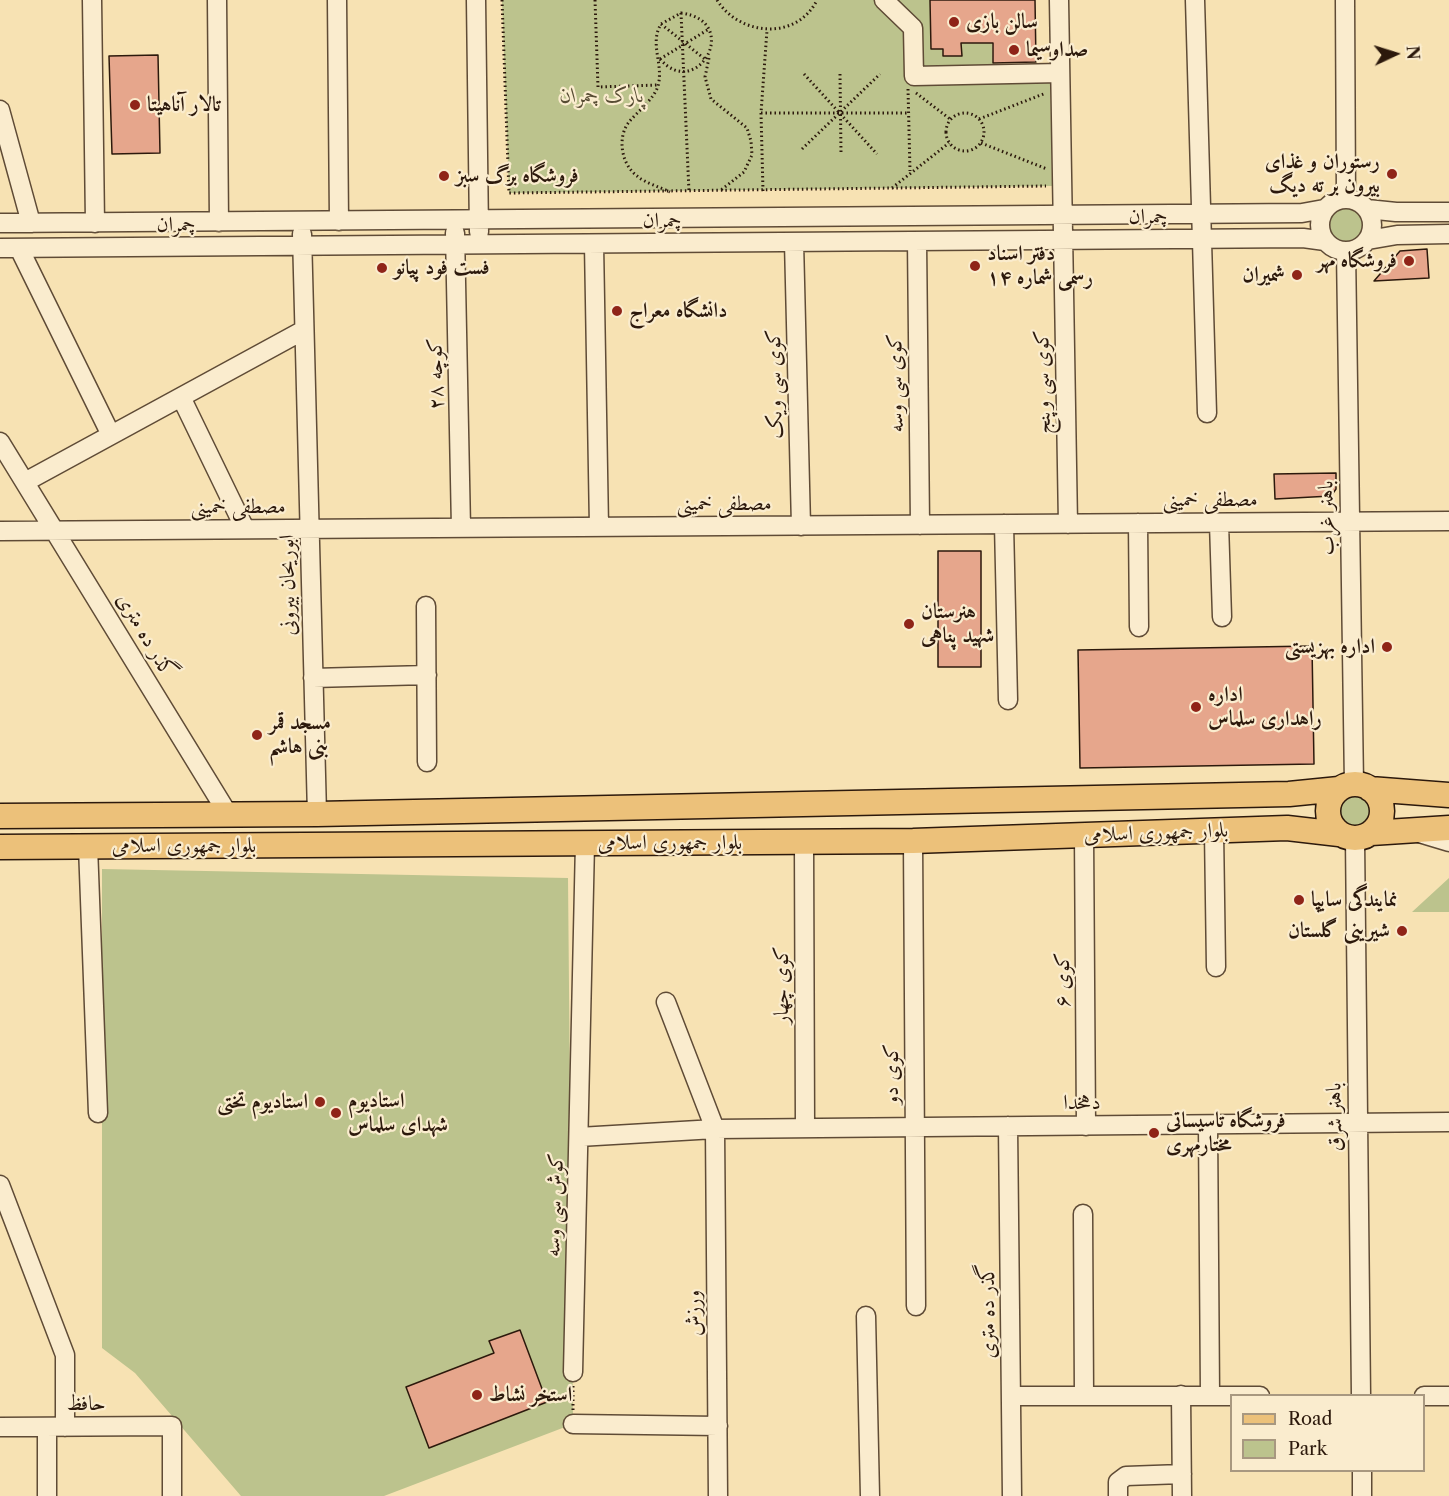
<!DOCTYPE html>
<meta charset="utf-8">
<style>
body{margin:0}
#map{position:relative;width:1449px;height:1496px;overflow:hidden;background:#f7e2b3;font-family:"Libre Caslon Text",serif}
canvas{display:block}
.legend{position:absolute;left:1230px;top:1394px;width:195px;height:78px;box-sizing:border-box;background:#faecce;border:2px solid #a89880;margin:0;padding:8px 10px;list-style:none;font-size:18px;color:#2c190c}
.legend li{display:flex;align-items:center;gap:12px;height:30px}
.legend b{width:30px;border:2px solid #a89880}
.north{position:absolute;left:1365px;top:24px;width:60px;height:60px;-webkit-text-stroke:4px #faecce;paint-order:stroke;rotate:86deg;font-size:16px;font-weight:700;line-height:24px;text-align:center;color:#2c190c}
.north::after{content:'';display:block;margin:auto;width:21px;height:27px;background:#2c190c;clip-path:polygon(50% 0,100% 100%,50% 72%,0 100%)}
</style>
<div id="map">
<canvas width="1449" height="1496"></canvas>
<ul class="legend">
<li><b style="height:8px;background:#ecc17a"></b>Road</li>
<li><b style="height:16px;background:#bcc38d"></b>Park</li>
</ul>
<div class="north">N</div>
</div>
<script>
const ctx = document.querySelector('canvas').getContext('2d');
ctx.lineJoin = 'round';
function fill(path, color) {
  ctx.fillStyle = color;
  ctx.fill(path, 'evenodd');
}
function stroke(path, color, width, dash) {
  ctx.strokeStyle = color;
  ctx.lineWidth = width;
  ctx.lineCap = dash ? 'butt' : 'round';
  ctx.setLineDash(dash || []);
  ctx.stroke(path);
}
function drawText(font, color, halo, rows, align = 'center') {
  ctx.font = font + ' "Libre Caslon Text",Amiri,serif';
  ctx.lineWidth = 4.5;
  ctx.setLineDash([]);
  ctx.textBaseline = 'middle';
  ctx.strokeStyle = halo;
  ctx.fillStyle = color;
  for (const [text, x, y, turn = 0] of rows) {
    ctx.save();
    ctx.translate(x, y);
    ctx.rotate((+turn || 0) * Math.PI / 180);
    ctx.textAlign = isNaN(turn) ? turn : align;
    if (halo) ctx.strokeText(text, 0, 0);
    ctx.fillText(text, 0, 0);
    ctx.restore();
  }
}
const green = new Path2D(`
 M502,0H991L993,73L1050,71L1052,186L509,193Z
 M1328 225a18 18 0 1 1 36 0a18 18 0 1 1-36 0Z
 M1333 812a22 22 0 1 1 44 0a22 22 0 1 1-44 0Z
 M102,869L568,878L573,1424L384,1496H241L135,1373L102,1348Z
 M1449,878V912H1412Z`);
const building = new Path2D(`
 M930,0H1035L1036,62L993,63V43H961L962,56H943V49H931Z
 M158,55L160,153L112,154L109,56Z
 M1427,249L1429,278L1374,281L1400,251Z
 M1336,473V489L1331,496L1275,499L1274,474Z
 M938,551H981V667H938Z
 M1312,646L1314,764L1080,768L1078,650Z
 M520,1330L547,1402L429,1448L406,1387L494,1353L489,1341Z`);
const path = new Path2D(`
 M502,0L509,193L1046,186
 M595,0L598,87L658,85
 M717,0C739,36 797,41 817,0
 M681,13L689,192
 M661,24L706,60
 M709,58L705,77L711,99L747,128L751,141L752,155L744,172L721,190
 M660,59C697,102 743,21 681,13L661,24C649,44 664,64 658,86C654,99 638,111 629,122C617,137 621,164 637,176C645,183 660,187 670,192
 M660,59L709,29
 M804,74L877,154
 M840,74L841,153
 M908,89L910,171
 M916,93L950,119
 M761,113H908
 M946 132a19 19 0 1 1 38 0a19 19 0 1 1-38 0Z
 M979,119L1046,93
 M981,143L1047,169
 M802,149L880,74
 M892,188L949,143
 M763,191L761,113L767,30
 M573,1410V1386`);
const minor = new Path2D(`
 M92,0L95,223
 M217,0L219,222
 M337,0L339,221
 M476,0L479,232
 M884,0L913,28L914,76L1060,73
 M1059,0L1068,524
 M1195,0L1207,413
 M1345,0L1346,198
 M0,110L31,223
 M1320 225a26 26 0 1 1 52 0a26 26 0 1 1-52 0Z
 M1367,209L1396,212H1449
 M0,223L1302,213L1324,209
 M455,233L461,528
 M302,234L317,814
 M1368,240L1397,235L1449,234
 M917,241L920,525
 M794,242L801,526
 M594,244L599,527
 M0,248L1303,238L1325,241
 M19,248L111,435
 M1346,251L1354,784
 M181,397L245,529
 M0,442L228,814
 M25,482L304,330
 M1138,523L1139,627
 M1219,523L1222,617
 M1004,524L1008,700
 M0,531L1449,521
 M426,606L427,762
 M313,678L427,675
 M1214,831L1216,967
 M1419,833L1449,842
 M1084,835L1086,1126
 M1355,839L1361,1396
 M913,841L916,1306
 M804,842L805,1128
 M88,846L98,1113
 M1208,1125L1210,1395
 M1008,1126L1012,1496
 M579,1137L715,1129L666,1002
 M0,1185L65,1355V1427
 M1083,1214L1084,1396
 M866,1316L870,1496
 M573,1372L585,843
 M1181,1395L1182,1496
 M1011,1396H1260
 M1424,1396H1449
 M573,1424L718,1426
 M0,1427L172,1426V1496
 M47,1427V1496
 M1362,1470V1496
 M718,1496L715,1129L1449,1122
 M1118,1496V1482L1126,1476L1182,1474`);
const major = new Path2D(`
 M1328 811a27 27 0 1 1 54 0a27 27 0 1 1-54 0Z
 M1370,789L1449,795
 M0,816L317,814L1289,794L1339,789
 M1371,833L1449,828
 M0,847L913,841L1287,828L1339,834`);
const markers = [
 [954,22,6,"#8f2418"],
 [1014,50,6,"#8f2418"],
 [135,105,6,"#8f2418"],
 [1392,174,6,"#8f2418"],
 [444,176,6,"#8f2418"],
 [1409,261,6,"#8f2418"],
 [975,266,6,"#8f2418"],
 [382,268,6,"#8f2418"],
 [1297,275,6,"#8f2418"],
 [617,311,6,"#8f2418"],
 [909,624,6,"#8f2418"],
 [1387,647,6,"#8f2418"],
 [1196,707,6,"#8f2418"],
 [257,735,6,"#8f2418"],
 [1299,900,6,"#8f2418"],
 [1402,931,6,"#8f2418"],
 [320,1102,6,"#8f2418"],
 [336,1113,6,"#8f2418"],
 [1154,1133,6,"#8f2418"],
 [477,1395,6,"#8f2418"]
];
const poiNames = [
 ["سالن بازی",966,22],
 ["صداوسیما",1026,50],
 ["تالار آناهیتا",147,105],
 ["رستوران و غذای",1380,162,"right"],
 ["بیرون بر ته دیگ",1380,186,"right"],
 ["فروشگاه برگ سبز",456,176],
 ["دفتر اسناد",987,254],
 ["رسمی شماره ۱۴",987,278],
 ["فروشگاه مهر",1397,261,"right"],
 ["فست فود پیانو",394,268],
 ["شمیران",1285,275,"right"],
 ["دانشگاه معراج",629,311],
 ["هنرستان",921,612],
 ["شهید پناهی",921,636],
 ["اداره بهزیستی",1375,647,"right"],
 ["اداره",1208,695],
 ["راهداری سلماس",1208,719],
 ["مسجد قمر",269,723],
 ["بنی هاشم",269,747],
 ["نمایندگی سایپا",1311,900],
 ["شیرینی گلستان",1390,931,"right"],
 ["استادیوم",348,1101],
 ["شهدای سلماس",348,1125],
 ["استادیوم تختی",308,1102,"right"],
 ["فروشگاه تاسیساتی",1166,1121],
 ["مختارمهری",1166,1145],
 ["استخر نشاط",489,1395]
];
const parkNames = [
 ["پارک چمران",602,96]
];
const streetNames = [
 ["چمران",1148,217],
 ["چمران",662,221],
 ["چمران",176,225],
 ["کوچه ۲۸",436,374,-91],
 ["کوی سی وپنج",1043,382,-91],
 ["کوی سی وسه",896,383,-91],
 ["کوی سی ویک",775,384,-91],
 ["مصطفی خمینی",1210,500],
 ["مصطفی خمینی",724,504],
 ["مصطفی خمینی",238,507],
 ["باهنر غرب",1327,518,-91],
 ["ابوریحان بیرونی",288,585,-91],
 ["گذر ده متری",146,636,59],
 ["بلوار جمهوری اسلامی",1156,833,-2],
 ["بلوار جمهوری اسلامی",670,843],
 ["بلوار جمهوری اسلامی",184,846],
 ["کوی ۶",1063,980,-90],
 ["کوی چهار",782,985,-90],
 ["کوی دو",892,1074,-90],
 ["دهخدا",1082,1103],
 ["باهنر شرق",1335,1117,-91],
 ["کوش سی وسه",555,1205,-88],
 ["گذر ده متری",988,1311,-91],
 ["ورزش",694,1313,-91],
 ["حافظ",86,1404]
];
fill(green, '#bcc38d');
fill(building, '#e6a68c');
stroke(building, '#2c190c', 1.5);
stroke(minor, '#5f4b36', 21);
stroke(major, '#2c190c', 27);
stroke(path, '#2c190c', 3, [1.5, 3]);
stroke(minor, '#faecce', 18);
stroke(major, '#ecc17a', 24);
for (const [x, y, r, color] of markers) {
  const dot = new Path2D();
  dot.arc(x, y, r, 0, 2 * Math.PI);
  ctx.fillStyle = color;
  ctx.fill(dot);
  stroke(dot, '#faecce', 2);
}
drawText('bold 21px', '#2c190c', '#faecce', poiNames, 'left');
drawText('italic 21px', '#574c33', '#faecce', parkNames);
drawText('21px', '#2c190c', '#faecce', streetNames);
</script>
